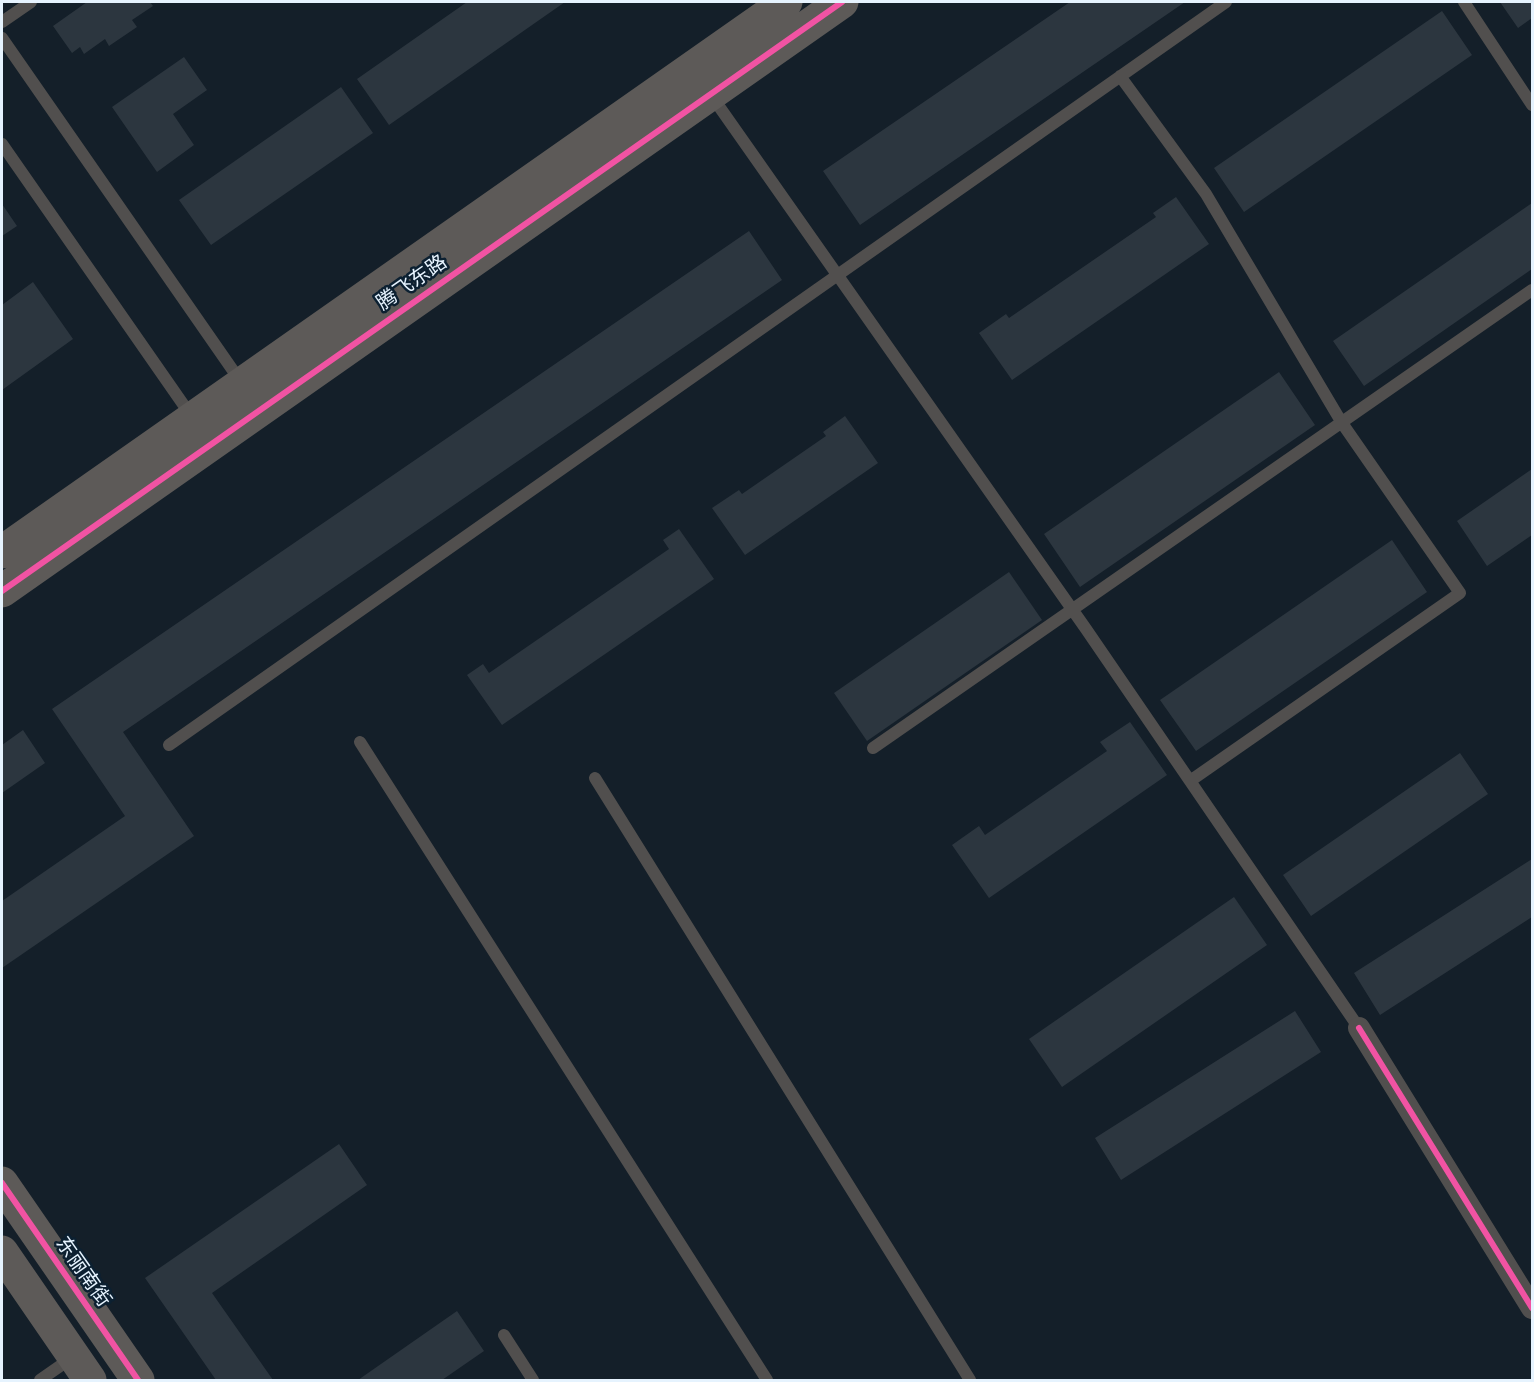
<!DOCTYPE html>
<meta charset="utf-8">
<style>
body{margin:0}
#map{position:relative;width:1534px;height:1382px;overflow:hidden;background:#141f29;font-family:"Open Sans",sans-serif}
canvas{display:block}
.frame{position:absolute;inset:0;border:3px solid #e6f3fe;pointer-events:none}
</style>
<div id="map">
<canvas width="1534" height="1382"></canvas>
<div class="frame"></div>
</div>
<script>
const ctx = document.querySelector('canvas').getContext('2d');
ctx.lineJoin = 'round';
function fill(path, color) {
  ctx.fillStyle = color;
  ctx.fill(path, 'evenodd');
}
function stroke(path, color, width, dash) {
  ctx.strokeStyle = color;
  ctx.lineWidth = width;
  ctx.lineCap = dash ? 'butt' : 'round';
  ctx.setLineDash(dash || []);
  ctx.stroke(path);
}
function drawText(font, color, halo, rows, align = 'center') {
  ctx.font = font + ' "Open Sans","Noto Sans SC",sans-serif';
  ctx.lineWidth = 5;
  ctx.setLineDash([]);
  ctx.textBaseline = 'middle';
  ctx.strokeStyle = halo;
  ctx.fillStyle = color;
  for (const [text, x, y, turn = 0] of rows) {
    ctx.save();
    ctx.translate(x, y);
    ctx.rotate((+turn || 0) * Math.PI / 180);
    ctx.textAlign = isNaN(turn) ? turn : align;
    if (halo) ctx.strokeText(text, 0, 0);
    ctx.fillText(text, 0, 0);
    ctx.restore();
  }
}
const building = new Path2D(`
 M87,2H150L153,6L132,20L137,27L109,46L105,39L84,54L80,47L72,53L53,26Z
 M467,2H565L389,125L357,79Z
 M1070,2H1185L860,225L823,171Z
 M1500,2H1532V18L1518,28Z
 M1442,11L1472,55L1244,212L1214,168Z
 M184,57L207,90L173,114L194,145L157,172L112,107Z
 M341,87L373,133L211,245L179,200Z
 M1176,197L1209,244L1012,380L979,333L1006,314L1009,318L1156,217L1153,213Z
 M1532,203V269L1364,386L1333,341Z
 M2,204L17,226L2,236Z
 M749,231L782,280L123,732L194,836L2,968V901L125,816L52,709Z
 M33,282L73,339L2,390V305Z
 M1279,372L1315,425L1080,587L1044,534Z
 M845,416L878,463L745,555L712,508L739,490L742,494L826,436L823,432Z
 M1532,469V535L1487,566L1457,521Z
 M679,529L714,579L502,725L467,675L483,664L489,673L669,549L663,540Z
 M1392,540L1427,592L1196,751L1160,700Z
 M1009,572L1042,620L867,741L834,693Z
 M1130,722L1167,775L989,898L952,845L979,826L985,835L1107,751L1100,742Z
 M23,730L45,763L2,793V745Z
 M1460,753L1488,794L1311,916L1283,875Z
 M1532,859V917L1380,1015L1354,973Z
 M1234,897L1267,945L1062,1087L1029,1039Z
 M1295,1011L1321,1052L1121,1180L1095,1138Z
 M339,1144L367,1185L212,1293L273,1380H216L145,1278Z
 M457,1311L484,1351L442,1380H358Z`);
const lane = new Path2D(`
 M1464,2L1532,105
 M2,22L31,2
 M2,38L241,382
 M1120,76L1206,194L1342,423L1460,593L1190,781
 M711,95L1086,629L1359,1028
 M2,144L192,417
 M360,742L767,1380
 M169,745L1226,2
 M873,748L1532,290
 M595,778L970,1380
 M504,1335L533,1380
 M40,1380L73,1357`);
const street = new Path2D(`
 M1359,1028L1532,1308`);
const secondary = new Path2D(`
 M2,552L786,2
 M2,591L842,2
 M2,1183L138,1380
 M2,1252L90,1380`);
const cycleway = new Path2D(`
 M2,591L842,2
 M1359,1028L1532,1308
 M2,1183L138,1380`);
const streetNames = [
 ["腾飞东路",412,283,-35],
 ["东丽南街",83,1272,55]
];
fill(building, '#2c363f');
stroke(lane, '#514f4e', 12);
stroke(street, '#514f4e', 22);
stroke(secondary, '#5d5a58', 33);
stroke(cycleway, '#f153a3', 6);
drawText('20px', '#e6f3fe', '#0c2031', streetNames);
</script>
